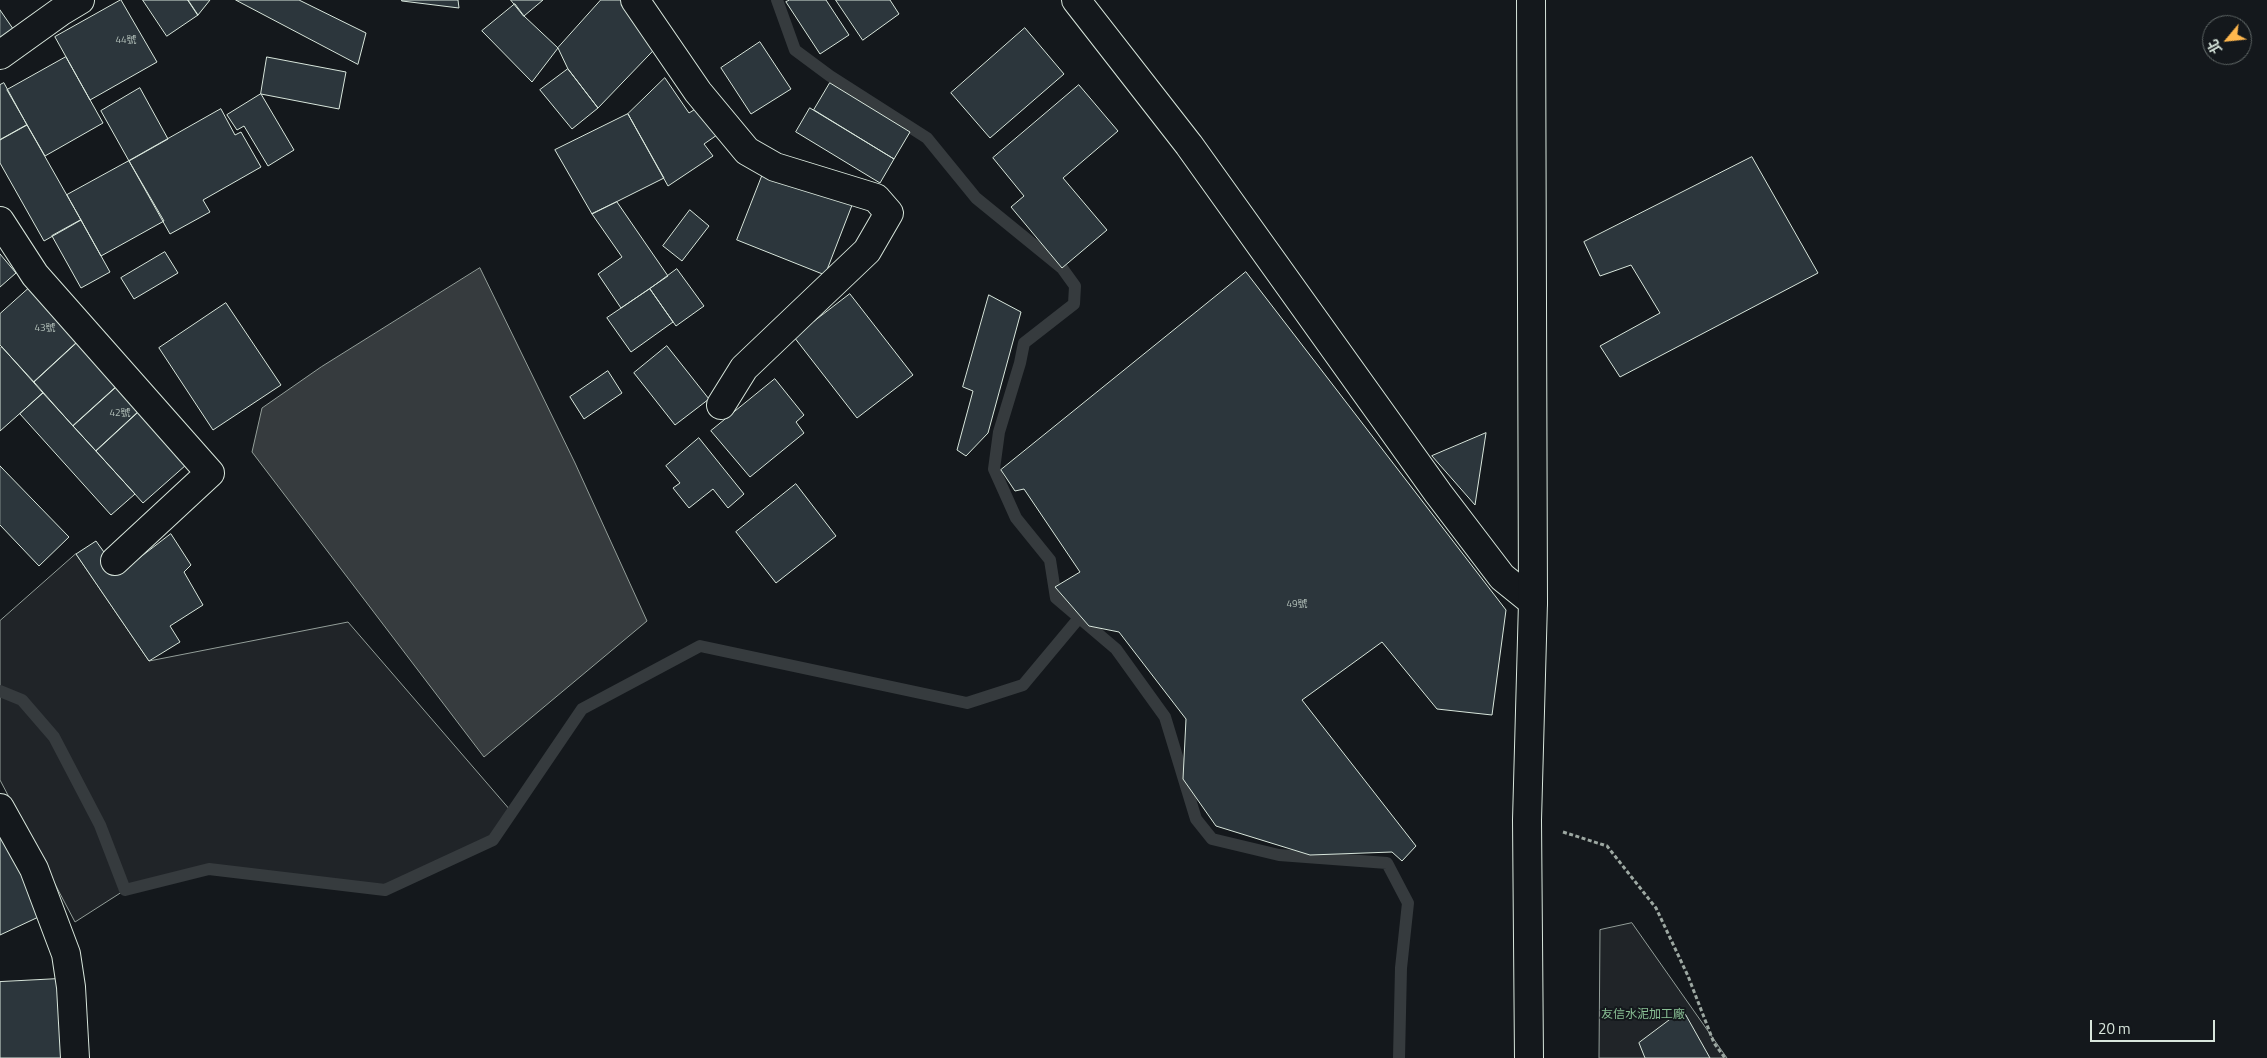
<!DOCTYPE html>
<meta charset="utf-8">
<style>
body{margin:0}
#map{position:relative;width:2267px;height:1058px;overflow:hidden;background:#14181c;font-family:"Titillium Web","Noto Sans TC",sans-serif}
canvas{display:block}
.north{position:absolute;left:2202px;top:15px;width:50px;height:50px;box-sizing:border-box;background:#14181c;border:1px solid #626a69;border-radius:50%;rotate:242deg;font-size:14px;font-weight:700;line-height:20px;text-align:center;color:#d8e6dc}
.north::after{content:'';display:block;margin:auto;width:18px;height:22px;background:#ffb74d;clip-path:polygon(50% 0,100% 100%,50% 72%,0 100%)}
.scale{position:absolute;left:2090px;top:1020px;width:125px;height:22px;box-sizing:border-box;border:2px solid #d8e6dc;border-top:0;padding-left:6px;font-size:15px;line-height:18px;white-space:nowrap;color:#d8e6dc;-webkit-text-stroke:4px #14181c;paint-order:stroke}
</style>
<div id="map">
<canvas width="2267" height="1058"></canvas>
<div class="north">北</div>
<div class="scale">20 m</div>
</div>
<script>
const ctx = document.querySelector('canvas').getContext('2d');
ctx.lineJoin = 'round';
function fill(path, color) {
  ctx.fillStyle = color;
  ctx.fill(path, 'evenodd');
}
function stroke(path, color, width, dash) {
  ctx.strokeStyle = color;
  ctx.lineWidth = width;
  ctx.lineCap = dash ? 'butt' : 'round';
  ctx.setLineDash(dash || []);
  ctx.stroke(path);
}
function drawText(font, color, halo, rows, align = 'center') {
  ctx.font = font + ' "Titillium Web","Noto Sans TC",sans-serif';
  ctx.lineWidth = 4;
  ctx.setLineDash([]);
  ctx.textBaseline = 'middle';
  ctx.strokeStyle = halo;
  ctx.fillStyle = color;
  for (const [text, x, y, turn = 0] of rows) {
    ctx.save();
    ctx.translate(x, y);
    ctx.rotate((+turn || 0) * Math.PI / 180);
    ctx.textAlign = isNaN(turn) ? turn : align;
    if (halo) ctx.strokeText(text, 0, 0);
    ctx.fillText(text, 0, 0);
    ctx.restore();
  }
}
const green = new Path2D(`
 M76,554L149,661L348,622L511,811L493,840L385,890L209,869L125,890L75,922L0,780V621Z
 M1632,923L1727,1058H1599L1600,930Z`);
const water = new Path2D(`
 M480,268L575,463L647,621L484,757L252,452L262,408L321,367Z`);
const stream = new Path2D(`
 M777,0L795,50L830,76L927,138L976,198L1062,268L1075,286L1074,304L1024,343L1020,363L999,432L994,469L1016,518L1050,560L1056,598L1116,649L1165,717L1196,819L1212,839L1279,855L1387,863L1408,903L1401,968L1399,1058
 M0,691L22,700L54,737L100,825L125,890L209,869L385,890L493,840L582,709L700,646L967,703L1023,685L1079,618`);
const building = new Path2D(`
 M121,0L157,62L90,100L55,37Z
 M143,0H188L198,15L167,36Z
 M188,0H210L198,15Z
 M236,0H299L366,33L358,64Z
 M402,0H458L459,8L402,1Z
 M511,0H543L524,16Z
 M601,0H638L673,30L598,108L568,69L558,48Z
 M790,0H826L849,35L820,54L786,2Z
 M836,0H890L899,14L863,40Z
 M515,4L524,16L558,48L532,82L482,31Z
 M0,10L18,36L0,49Z
 M1025,28L1064,74L990,138L951,93Z
 M760,42L791,89L751,114L721,68Z
 M66,57L103,123L45,156L7,90Z
 M267,57L346,72L339,109L261,94Z
 M568,69L598,108L572,129L540,90Z
 M665,78L689,113L708,101L727,128L704,144L713,156L668,186L628,114Z
 M4,83L27,125L0,140V85Z
 M830,83L910,132L894,159L814,110Z
 M1079,85L1118,131L1063,178L1107,230L1062,268L1011,207L1024,196L993,158Z
 M140,88L168,139L129,161L101,111Z
 M261,94L294,150L268,166L244,126L237,130L227,115Z
 M810,108L894,159L880,183L796,132Z
 M221,109L235,135L241,132L261,167L203,200L210,212L170,234L129,161Z
 M628,114L664,178L592,214L555,150Z
 M27,125L81,220L44,241L0,163V140Z
 M1752,157L1818,273L1620,377L1600,346L1660,313L1631,265L1600,276L1584,242Z
 M129,161L164,221L101,256L67,195Z
 M766,166L854,200L825,275L737,240Z
 M617,202L668,276L621,308L598,274L622,257L592,214Z
 M690,210L709,226L682,261L663,246Z
 M81,220L110,272L81,288L52,236Z
 M165,252L178,273L134,299L121,278Z
 M0,254L16,273L0,287Z
 M677,269L704,306L676,326L650,289Z
 M1246,272L1506,610L1492,715L1437,709L1382,642L1302,700L1416,846L1402,861L1392,852L1310,855L1216,826L1183,779L1186,719L1119,632L1089,626L1055,587L1080,572L1024,489L1015,491L1001,470Z
 M37,281L85,335L34,382L0,345V314Z
 M650,289L673,322L631,352L607,318Z
 M850,294L913,375L857,418L794,337Z
 M989,295L1021,312L988,433L966,456L957,450L973,391L963,387Z
 M226,303L281,385L213,430L159,348Z
 M85,335L125,379L73,426L34,382Z
 M667,346L709,399L675,425L634,373Z
 M2,347L43,393L0,431V349Z
 M608,371L622,393L584,419L570,397Z
 M125,379L148,403L96,451L73,426Z
 M775,379L804,415L796,422L804,433L750,477L711,431Z
 M43,393L135,494L111,515L20,414Z
 M148,403L195,457L143,503L96,451Z
 M1486,433L1475,505L1432,456Z
 M699,438L744,494L728,508L713,489L689,508L673,488L680,483L666,466Z
 M0,466L69,537L39,566L0,525Z
 M796,484L836,536L776,583L736,532Z
 M171,534L191,565L184,572L203,605L170,626L180,642L149,661L76,554L96,541L119,573Z
 M8,834L47,913L0,935V837Z
 M58,979L62,1058H0V982Z
 M1683,1010L1710,1058H1645L1639,1043Z`);
const path = new Path2D(`
 M1563,832L1607,846L1656,908L1688,976L1714,1043L1725,1058`);
const street = new Path2D(`
 M635,0L698,92L747,151L775,167L876,198L889,213L867,251L744,368L721,405
 M1076,0L1189,145L1438,493L1502,577L1533,602
 M0,55L60,12L80,0
 M0,221L35,275L210,473L115,561
 M0,808L34,869L66,954L71,987L75,1058`);
const secondary = new Path2D(`
 M1529,1058L1527,820L1533,602L1531,0`);
const numberNames = [
 ["44號",126,41],
 ["43號",45,329],
 ["42號",120,414],
 ["49號",1297,605]
];
const parkNames = [
 ["友信水泥加工廠",1643,1015]
];
fill(green, '#202428');
stroke(green, '#939e99', 1);
fill(water, '#363b3e');
stroke(water, '#939e99', 1);
stroke(stream, '#363b3e', 12);
fill(building, '#2c363c');
stroke(building, '#d8e6dc', 1);
stroke(street, '#d8e6dc', 30);
stroke(secondary, '#d8e6dc', 30);
stroke(path, '#9da8a2', 3, [4, 2.5]);
stroke(street, '#14181c', 28);
stroke(secondary, '#14181c', 28);
drawText('10px', '#adbab4', null, numberNames);
drawText('12px', '#8ac095', '#14181c', parkNames);
</script>
